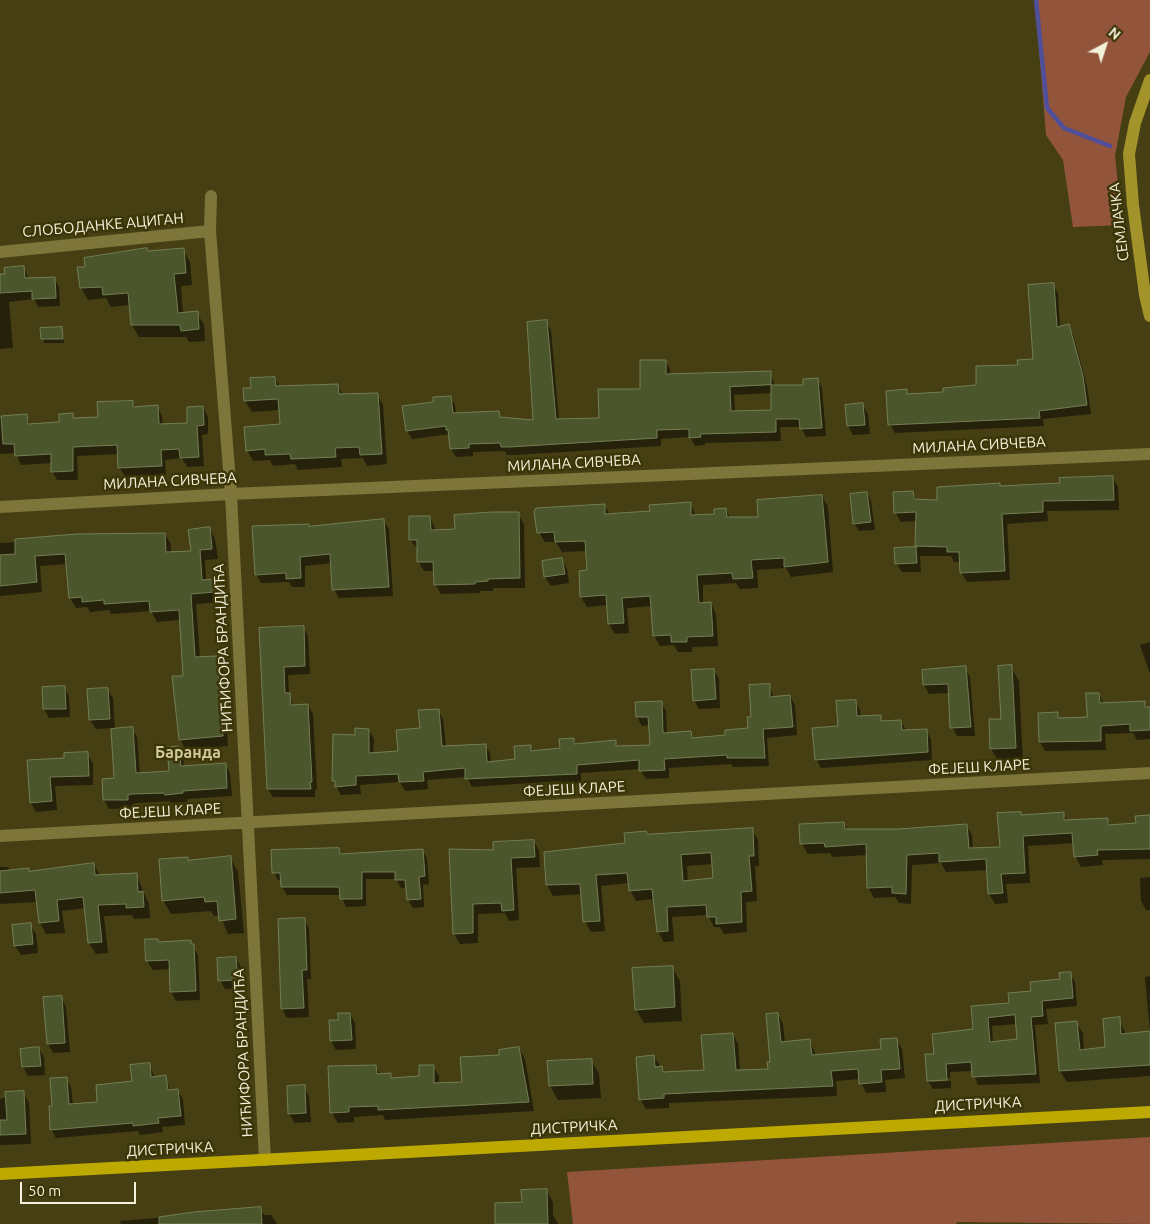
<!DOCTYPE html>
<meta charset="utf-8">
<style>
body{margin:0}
#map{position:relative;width:1150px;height:1224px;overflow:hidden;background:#463f13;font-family:Ubuntu,sans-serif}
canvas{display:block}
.north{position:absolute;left:1080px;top:20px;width:50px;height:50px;-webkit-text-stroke:4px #3b3507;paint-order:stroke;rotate:40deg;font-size:14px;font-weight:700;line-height:20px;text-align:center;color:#f4f1da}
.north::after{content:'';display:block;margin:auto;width:18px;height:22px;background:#f4f1da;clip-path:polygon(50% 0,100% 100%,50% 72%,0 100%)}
.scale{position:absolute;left:20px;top:1182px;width:116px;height:22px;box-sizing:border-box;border:2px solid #f4f1da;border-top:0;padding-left:6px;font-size:15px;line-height:18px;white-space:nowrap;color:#f4f1da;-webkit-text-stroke:4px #3b3507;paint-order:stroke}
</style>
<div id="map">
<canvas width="1150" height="1224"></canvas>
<div class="north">N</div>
<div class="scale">50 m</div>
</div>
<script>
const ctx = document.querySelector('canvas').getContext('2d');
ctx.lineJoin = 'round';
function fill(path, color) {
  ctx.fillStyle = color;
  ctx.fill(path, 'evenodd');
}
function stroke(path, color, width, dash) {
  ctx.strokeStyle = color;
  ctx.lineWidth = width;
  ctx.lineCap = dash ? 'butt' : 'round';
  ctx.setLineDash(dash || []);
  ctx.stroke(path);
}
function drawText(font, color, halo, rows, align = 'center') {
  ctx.font = font + ' Ubuntu,sans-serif';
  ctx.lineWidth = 5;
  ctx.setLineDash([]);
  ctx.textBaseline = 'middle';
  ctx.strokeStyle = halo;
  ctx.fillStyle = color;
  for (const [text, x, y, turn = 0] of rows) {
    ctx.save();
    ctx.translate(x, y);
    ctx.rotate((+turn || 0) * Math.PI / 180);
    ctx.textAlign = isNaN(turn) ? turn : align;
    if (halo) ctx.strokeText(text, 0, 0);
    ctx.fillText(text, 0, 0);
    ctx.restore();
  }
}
const green = new Path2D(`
 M1035,0H1150V52L1126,97L1115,156L1122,225L1073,227L1063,160L1046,135Z
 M1150,1137V1224L957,1222L956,1224H573L567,1172Z`);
const shadow = new Path2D(`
 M183,250L190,262L192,285L181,286L183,314L197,313L204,325L205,341L189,342L186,337H139L132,325L130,305L111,307L106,298L88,300L81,288L79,268L148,252Z
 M24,268L29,279L54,278L59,287L60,306L38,307L34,299L9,302L13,348L0,349V276Z
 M1053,285L1058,293L1060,328L1068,325L1073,334L1087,386L1091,414L1043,419L1044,426L895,433L890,424L906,391L909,395L944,393L978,387L1034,361Z
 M546,322L551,330L559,420L600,419L642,390L665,361L670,369V375L770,373L775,386H804L817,379L822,388L826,436L806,437L801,427H780L781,441L705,443V445L695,446L690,437L661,439V446L515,455H507L505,451L473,452V456L456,457L451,449L450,434L412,439L407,430L435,403L450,397L455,405L456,414L499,413L502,418L534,421ZM772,393L773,411L735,412L734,395Z
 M62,328L64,343H44L42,329Z
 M275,378L280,387L338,386L343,395L377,394L383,405L387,464L367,466L363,458L341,459L342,467L298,470L295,464L273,466L270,460L253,461L247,450L281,426L280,410L252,412L245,401L244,389H252Z
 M132,402L136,408L157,406L162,416L163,426L188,424L203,407L208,417V434L202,435L204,466L187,467L182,458L165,460L166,475L125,476L119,467V454L77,456L78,480H57L52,471V463L21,465L16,453L0,454V418L26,416L31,425L60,423L72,414L75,419L99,418Z
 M863,405L868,414L870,434L853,435L848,426L846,406Z
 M1112,477L1118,487L1119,510L1047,511L1048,521L1007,524L1010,580L967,582L961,572V562H954L951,556H920L921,572H902L896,563V549L918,548L917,521L901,522L895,512L912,492L917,501H939L999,484L1001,487L1061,484Z
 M867,493L871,501L875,530L859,531L854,523Z
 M822,496L828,507L833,572L791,577L786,568L757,570L758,588L740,589L736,583L703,585V604L711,603L716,614L718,646L692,647V652H678L674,645L660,646L654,636L652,606L627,608L629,633L615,634L609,624L608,605L587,607L581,597L588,571L587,551L562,552L556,542H545L539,532L604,505L610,515L651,512L690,503L696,516L716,515L726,509L731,519L759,518Z
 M518,514L524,524L525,588H493V591H480V593L441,594L435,584V571H424L418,561V549L410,540L430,517L436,531L456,530Z
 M383,520L389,529L393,596L339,598L334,589L332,563L305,566V587H292L289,582L261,583L256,574L309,527Z
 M210,529L215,539L218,559L205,560L206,581H213L219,591L220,602L196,604L200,658H217L223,668L228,746L186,750L180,739L184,677L180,620L157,622L151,611L111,614L109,610L90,612L87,607L76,608L70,598L67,564L40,566L42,592L0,596V543L165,534L171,544V553L192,552Z
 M562,560L567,569L569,583L551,586L545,577L543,562Z
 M303,627L308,636L310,674L288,675L289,693L294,706L308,705L313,714L317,790H315V797H273L268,789L260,629Z
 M1150,642V674L1140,645Z
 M1011,667L1019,681L1023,762H999L991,749L1002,720Z
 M965,668L970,677L975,736H957L952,727L950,693L929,694L924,685Z
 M714,670L719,679L720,708L699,709L694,700Z
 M769,685L774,698L790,696L795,705L797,735L767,738L769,766L733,767L731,764L669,768V778L646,779L640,769L581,773V782L562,784L561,781L472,787L467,777L427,780L428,789L405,791L400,782L360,785L361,794L341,795L333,781L356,736L369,730L374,739L373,754L399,752L438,710L443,719L446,747L485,745L490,753L491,763L516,761L530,746L534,752L561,750L573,739L576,745L615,742L618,748L651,746L650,725L642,726L637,717L636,703L661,702L666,711L667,734L691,732L694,739L727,736L749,730L752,718Z
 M64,687L69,696L70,717L49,718L44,709L43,688Z
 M107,689L113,698L115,730L132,729L137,737L140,774L170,772L178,747L183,756L184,767L225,764L230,773L232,796L187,799V802L171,803L170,801L138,803L132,804V808L109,809L104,800L116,780L112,728L96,729L90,720Z
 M1099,694L1104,704L1144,702L1147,708H1150V739L1137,740L1133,733L1105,734L1106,750L1045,751L1040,742L1057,713L1060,719L1088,718Z
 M855,701L860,710L861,718L880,717L883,722L901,721L906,730H926L931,739L932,760L821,768L816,759Z
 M87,754L93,763V785L55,786L57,810L36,812L31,803L28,761L65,759Z
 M1063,814L1068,821L1107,819L1111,826L1137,824L1150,817V859L1102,860L1103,865L1081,867L1075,856L1074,843L1028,846L1030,883L1006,884L1008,903L995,904L989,894L988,870L946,872L941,863L912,865L911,904L899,903L895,897L874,898L868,887V855L832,857L830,853L808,854L802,844L800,825L844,823L848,830H898L966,825L972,835L973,849L1001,848L999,815Z
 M752,830L758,840L759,866H755L757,901L746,902L747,932L724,934L720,927H714L708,915L672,917L674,941L664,942L658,932L655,899L636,901L630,890L629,883L601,886L605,931L591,932L585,921L582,894L553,896L547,885L545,853L626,845L648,836ZM713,864L715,879L688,882L687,866Z
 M534,841L539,851L540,867L516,868L519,920L509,921L505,913L478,914V943L460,944L454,934L495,851Z
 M339,849L342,855L422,850L427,858L429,884L423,885L424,907L413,908L408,900L407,888H401L396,879H366V906L346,907L341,895H287L282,887V880H278L274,872Z
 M187,858L189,861L230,858L238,872L244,933L228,934L220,915L214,916L211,911L171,914L163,900Z
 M94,864L100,876L136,874L149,904L150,918L134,919L132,915L104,916L108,953L96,954L89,943L86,908L62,911L65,933L46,934L40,923L37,902L0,904V867H8L10,871L28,869L30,873Z
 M1150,877V910H1146L1141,901L1140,878Z
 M304,919L309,928L311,979H307L309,1017L287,1018L282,1009Z
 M30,925L36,934L38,953L21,955L15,946Z
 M190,942L198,955L200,1000L176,1001L171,992L170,969L153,970L147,961L160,943Z
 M236,958L241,967L242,988L225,989L220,980Z
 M672,967L680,981L682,1021L644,1023L636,1009Z
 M1070,974L1075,982L1077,1006L1046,1009L1048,1024L1035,1025L1040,1083L978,1085L973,1071L950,1072V1078L930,1080V1082L951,1081V1088L933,1089L928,1081L935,1055L974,1030L972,1008L1010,1004L1061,980ZM1017,1024L1018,1040L993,1042L992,1026Z
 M1150,976V1076L1067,1082L1060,1071L1076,1023L1083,1033L1084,1051L1107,1048L1119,1019L1126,1035L1150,1033L1145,977Z
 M61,997L66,1007L70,1052L53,1053L48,1044Z
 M350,1014L355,1023L356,1049L336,1050L331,1041L330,1021H339Z
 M778,1014L783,1024L785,1043L810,1041L816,1056L882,1050L896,1039L902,1049L905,1078L885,1080L886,1092L866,1093L860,1079L836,1081L837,1096L669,1103V1108L646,1109L640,1099L654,1057L665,1073L705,1071L733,1034L738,1044L740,1071L769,1070Z
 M38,1048L44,1057L45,1075L28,1076L23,1067L22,1050Z
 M519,1049L525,1059L534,1111L385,1120L383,1115L354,1117V1122L338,1123L332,1113L375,1066L381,1075H390L393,1079L420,1078L433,1066L439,1076V1084L463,1083L501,1056Z
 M591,1060L599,1074L601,1098L558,1100L550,1086L549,1062Z
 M149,1064L155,1078L165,1077L171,1091L177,1090L183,1099L185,1125L162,1127L163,1132L140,1135L138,1131L56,1138L51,1129L53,1107L66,1078L71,1087L73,1105L98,1104L133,1082Z
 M304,1087L309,1096L311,1122L295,1123L289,1114Z
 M23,1092L29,1103L31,1144L0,1145V1099Z
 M546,1190L553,1202V1215L558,1224H497L523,1204Z
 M260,1209L264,1215H271L277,1224H121L120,1221Z`);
const stream = new Path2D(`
 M1036,0L1047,108L1064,128L1110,146`);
const building = new Path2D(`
 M147,248L148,251L184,248L186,273L174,274L178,313L198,311L199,329L181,331L180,325H131L128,293L103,295L102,287L80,288L77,267H85L84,258Z
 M24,266L25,278L55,277L56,298L32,299V291L0,293V274H5L4,268Z
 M1054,283L1057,327L1069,324L1083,376L1087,405L1039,411L1040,418L888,425L886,391L907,389V394L943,392V388L976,385V366L1018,365L1017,360L1033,359L1028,285Z
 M547,320L556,419L599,418L598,389H640V360H666V374L771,371V385H803V379L818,378L822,428L800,429L799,419H776V432L700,434L701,437L689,438V429L657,430V438L509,447H501L500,443L469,444V448L450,449L448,430H446V426L406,431L402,406L433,402V397L451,396L453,413L499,411L500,417L533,420L527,322ZM771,385V410L731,411L730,387Z
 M62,327L63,339H41L40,328Z
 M275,377L276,386L338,384L339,394L378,393L382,454L360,455L359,447L335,448L336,457L291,459L290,454L265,455V449L246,451L244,427L280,424L278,399L244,401L243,388H251L250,378Z
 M133,401V407L158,405L159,424L187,423V407L203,406L204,425L197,426L199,457L180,458L179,449L161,450L162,466L118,468L117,445L73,447V471L51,472V454L15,456L14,444H3L1,416L27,414L28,424L59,422V414L73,413V418L98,417L97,402Z
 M863,403L865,425L847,426L845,405Z
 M1113,476L1114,500L1043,501V512L1002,514L1005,571L960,573L959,552H947V547L915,546L916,512L894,513L893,492L913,491L914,499L937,500V487L1000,483V486L1060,483L1059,478Z
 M867,492L871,522L853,524L850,494Z
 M822,495L828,562L784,567V558L751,560L753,578L733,579L732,573L697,575L699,603L711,602L713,636L687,637V642H671V635L653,636L650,596L622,598L624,623L608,624L606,595L580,597L579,571L587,570L585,541L555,542L554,532L537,533L534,512L536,508L605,504V514L650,511L649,505L691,502V515L714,514V509L726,508L727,517H758L757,500Z
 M492,512H519L520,578L488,579V581L475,582V584L434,585L433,562H417V540H409V516H430L431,530L455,529L454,515Z
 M384,519L389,587L332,590L330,554L300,557L301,578L286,579V573L255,575L252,526L309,524V526Z
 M210,527L212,549L200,550L202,580L214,579L215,592L191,594L195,657L217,656L223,736L179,740L172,676H183L179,610L150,612L149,601L104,604V600L82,602V597L69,598L65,554L35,556L37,582L0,586V555L15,554V539L77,534L165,533L166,552L191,551L188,530Z
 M916,547L917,563L895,564L894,548Z
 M562,558L565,574L544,577L542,561Z
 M304,626L305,666L284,667L285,693H290L291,705L308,704L312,782H310L311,789H267L259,628Z
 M1012,665L1016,748L990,749L989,719H1001L998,666Z
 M966,666L971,727L950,728L948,684L923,685L922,670Z
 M714,669L716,699L693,701L691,670Z
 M770,684V697L790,695L793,727L763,729L765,758H727V755L664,759L665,770L639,771V760L577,765V774L465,779V768L423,772L424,781L399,782L398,774L356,776V785L335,787V781H332L333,734L355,735V728L369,729V753L398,751L396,730L420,728L418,710L439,709L442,746L486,744L487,762L515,759L514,746L531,745V751L560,748L559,739L574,738V744L616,740V746L650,745L648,717H636L635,702L662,701L663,733L691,731L692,738L725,735V730L748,728L747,717H751L749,685Z
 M65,686L66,709H43L42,687Z
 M108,688L110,719L89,720L87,689Z
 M1086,693H1099L1100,703L1145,701V707H1150V730L1130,731V724L1101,726V741L1039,742L1038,713L1058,712V718L1087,717Z
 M856,700L857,716L881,715V721L901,720L902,730L927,729L928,752L815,760L812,728L838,726L836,701Z
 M133,727L136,773L169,771L167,747L179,746L181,766L226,763L227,788L183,791V793L165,795L164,793L132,794L128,795V800H103L102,779L114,778L111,729Z
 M88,752L89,776L50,777L52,801L30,803L27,760L64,758V753Z
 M1021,812V815L1064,812V820L1108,818V825L1136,823L1135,816L1150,815V849L1097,850L1098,855L1074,857L1072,833L1023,836L1025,873L1001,874L1003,893L988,894L986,859L939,862V853L907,855L906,894L892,893V887L867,888L866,844L825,847L824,843L800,844L799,824L844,822L845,829H898L967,824L969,848L1000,847L997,813Z
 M753,828L754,856H749L752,891L741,892L742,922L716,924V917H707L706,905L667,907L668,931L657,932L652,889L629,891L627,873L596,875L600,921L583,922L580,884L546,885L544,852L625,843L624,833L646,831L647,834ZM711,853L713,878L683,881L681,855Z
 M534,840L535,857L511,858L514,910L502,911L501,903L473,904V933L453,934L449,849L493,850V842Z
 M339,848L340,854L423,849L425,876L419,877L421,899L407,900L405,880H395V872H362V899H340L339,887H281L280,873H272L271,850Z
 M231,856L236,919L219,921L217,901L205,902L204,897L162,901L159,859L188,857V860Z
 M94,863L95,875L137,873L138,892L143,891L144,907L126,908V904L98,905L102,942L88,943L83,897L57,900L59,921L39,923L35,890L0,893V871L29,868V871Z
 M305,918L307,970H302L304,1008L281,1009L278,919Z
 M31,923L33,944L14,946L12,925Z
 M145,939H158L159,942L191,940V944H194L196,991L170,992L169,960L146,961Z
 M236,957L238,980L218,981L217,958Z
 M673,966L675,1007L635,1010L632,968Z
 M1071,972L1073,998L1042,1001L1043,1016L1031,1017L1036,1074L972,1077L971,1062L946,1064L947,1080L927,1081L925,1054H934L932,1034L973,1029L971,1006L1009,1003L1008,993L1031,991L1030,982L1060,979L1059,973ZM1015,1015L1017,1039L990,1042L988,1018Z
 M62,996L65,1043L47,1044L43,997Z
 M338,1013H350L352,1040L330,1041L329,1020H338Z
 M778,1013L781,1042L810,1039L812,1055L881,1049L880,1039L897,1038L900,1069L881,1070L882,1082L859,1084L858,1069L831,1071L833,1086L664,1094V1098L639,1100L636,1057L654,1055L655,1067L662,1066L663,1072L704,1070L701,1035L733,1033L736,1070L768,1069L767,1062H770L766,1014Z
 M1120,1017L1121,1034L1150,1031V1065L1059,1071L1055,1023L1077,1021L1080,1050L1105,1047L1103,1019Z
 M39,1047L41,1066L22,1067L20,1049Z
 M519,1047L529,1102L378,1110V1106L349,1107V1112L330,1113L328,1066L376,1065L377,1074L391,1073V1078L419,1076V1065H434V1083L462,1082L460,1057L499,1055V1050Z
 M592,1059L593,1084L549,1086L547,1061Z
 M150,1063L151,1077L166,1075L168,1090L178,1089L181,1116L158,1118L159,1123L133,1126V1123L50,1130L49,1106H52L50,1078L67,1077L69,1104L97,1102L96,1085L132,1081L130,1065Z
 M305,1085L306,1113L288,1114L287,1086Z
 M24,1091L26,1134L0,1135V1120H7L5,1092Z
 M547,1189L548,1224H495V1203L522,1202L521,1190Z
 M261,1207L262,1224H159V1217L194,1212Z`);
const minor = new Path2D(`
 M211,196L210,231L231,494L265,1160
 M0,252L210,231
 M0,507L231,494L1150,454
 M0,836L1150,773`);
const secondary = new Path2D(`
 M1150,80L1135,123L1129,154L1133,205L1145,295L1150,316`);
const primary = new Path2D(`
 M0,1174L1150,1112`);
const streetNames = [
 ["СЕМЛАЧКА",1119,222,-97],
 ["СЛОБОДАНКЕ АЦИГАН",103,225,-5],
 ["МИЛАНА СИВЧЕВА",979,445,-3],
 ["МИЛАНА СИВЧЕВА",574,463,-3],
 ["МИЛАНА СИВЧЕВА",170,481,-3],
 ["НИЋИФОРА БРАНДИЋА",223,648,-93],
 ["ФЕЈЕШ КЛАРЕ",979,767,-3],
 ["ФЕЈЕШ КЛАРЕ",574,789,-3],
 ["ФЕЈЕШ КЛАРЕ",170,811,-3],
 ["НИЋИФОРА БРАНДИЋА",243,1053,-93],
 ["ДИСТРИЧКА",978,1104,-3],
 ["ДИСТРИЧКА",574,1127,-3],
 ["ДИСТРИЧКА",170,1149,-3]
];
const neighbourhoodNames = [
 ["Баранда",188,753]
];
fill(green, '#93543c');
fill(shadow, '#0007');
stroke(stream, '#4f4f9a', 4.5);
fill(building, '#4b562d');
stroke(building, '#737e54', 1);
stroke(minor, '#7e753a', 12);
stroke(secondary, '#a2932a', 12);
stroke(primary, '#bda900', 12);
drawText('15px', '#f4f1da', '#3b3507', streetNames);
drawText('bold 16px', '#d0c99a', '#3b3507', neighbourhoodNames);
</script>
